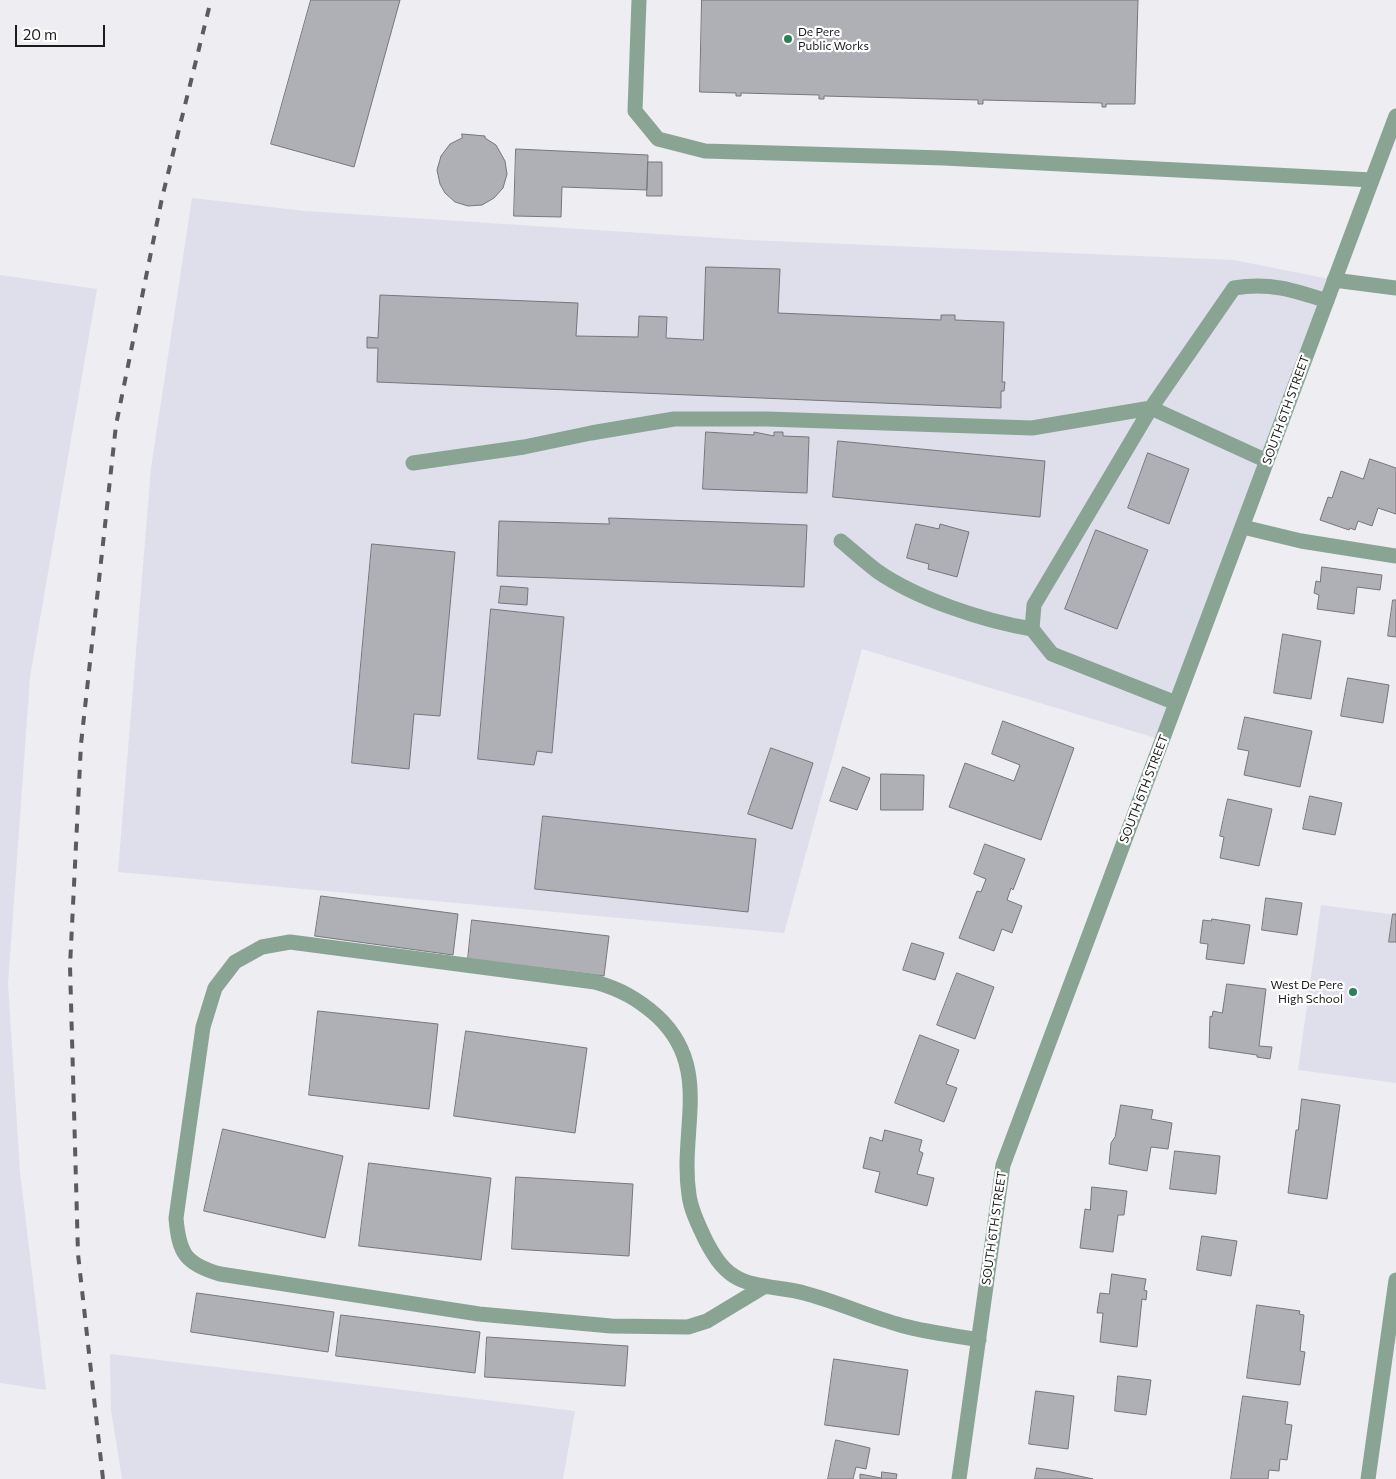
<!DOCTYPE html>
<style>
body{margin:0}
#map{position:relative;width:1396px;height:1479px;overflow:hidden;background:#ededf2;font-family:Commissioner,sans-serif}
canvas{display:block}
.scale{position:absolute;left:15px;top:25px;width:90px;height:22px;box-sizing:border-box;border:2px solid #1c1c1e;border-top:0;padding-left:6px;font-size:15px;line-height:18px;white-space:nowrap;color:#1c1c1e;-webkit-text-stroke:4px #fff;paint-order:stroke}
</style>
<div id="map">
<canvas width="1396" height="1479"></canvas>
<div class="scale">20 m</div>
</div>
<script>
const ctx = document.querySelector('canvas').getContext('2d');
ctx.lineJoin = 'round';
function fill(path, color) {
  ctx.fillStyle = color;
  ctx.fill(path, 'evenodd');
}
function stroke(path, color, width, dash) {
  ctx.strokeStyle = color;
  ctx.lineWidth = width;
  ctx.lineCap = dash ? 'butt' : 'round';
  ctx.setLineDash(dash || []);
  ctx.stroke(path);
}
function drawText(font, color, halo, rows, align = 'center') {
  ctx.font = font + ' Commissioner,sans-serif';
  ctx.lineWidth = 4.5;
  ctx.setLineDash([]);
  ctx.textBaseline = 'middle';
  ctx.strokeStyle = halo;
  ctx.fillStyle = color;
  for (const [text, x, y, turn = 0] of rows) {
    ctx.save();
    ctx.translate(x, y);
    ctx.rotate((+turn || 0) * Math.PI / 180);
    ctx.textAlign = isNaN(turn) ? turn : align;
    if (halo) ctx.strokeText(text, 0, 0);
    ctx.fillText(text, 0, 0);
    ctx.restore();
  }
}
const built = new Path2D(`
 M192,198L305,211L749,240L1234,260L1334,280L1162,740L862,649L784,933L118,872L151,468Z
 M0,275L97,289L30,677L8,984L20,1172L46,1390L0,1383Z
 M1321,905L1396,915V1083L1298,1070Z
 M110,1354L575,1411L563,1479H122L111,1410Z`);
const building = new Path2D(`
 M311,0H400L354,167L271,144Z
 M702,0H1138L1135,104H1106V107H1102V103L983,100V104H978V100L824,96V99H819V95L741,93V96H736V93L700,92Z
 M462,134L485,136V138L496,145L505,161L507,174L503,188L494,198L482,205L468,206L455,202L445,193L440,184L437,170L441,156L450,144L462,138Z
 M516,149L648,155L647,190L562,187L561,217L514,216Z
 M648,162H662V196H647Z
 M706,267L780,269L778,313L941,320V315H955V320L1004,322L1002,382H1005L1004,391H1001V408L377,382L378,348H367V337L378,338L380,295L578,303L576,336L638,337L639,316L667,317L666,338L703,340Z
 M706,432L754,435V432L774,436V432H783V436L809,437L807,493L703,489Z
 M838,441L1045,461L1040,517L833,497Z
 M1148,453L1189,469L1169,524L1128,508Z
 M1370,459L1396,468V514L1378,508L1372,526L1358,521L1355,530L1350,528L1349,530L1320,520L1328,497L1332,498L1341,471L1363,479Z
 M609,518L807,525L804,587L497,576L499,521L609,524Z
 M916,524L939,529L940,524L969,532L957,577L928,569L929,564L907,558Z
 M1096,530L1148,550L1117,629L1065,609Z
 M372,544L455,552L440,716L414,714L409,769L352,763Z
 M1322,567L1382,575L1380,590L1357,587L1354,614L1317,609L1319,595L1314,593L1316,581L1320,582Z
 M501,586L528,588L527,605L499,603Z
 M1393,600H1396V637L1388,636Z
 M491,609L564,617L552,753L537,751L534,765L478,759Z
 M1283,634L1321,641L1311,699L1274,693Z
 M1348,678L1389,685L1383,723L1341,716Z
 M1245,717L1312,731L1300,787L1244,775L1249,751L1238,749Z
 M1003,721L1074,748L1041,840L949,807L965,763L1014,781L1020,765L992,754Z
 M771,748L813,763L792,829L748,814Z
 M843,767L870,778L857,810L830,801Z
 M881,774L924,775L923,810H881Z
 M1310,796L1342,803L1335,835L1303,829Z
 M1228,799L1272,809L1259,866L1220,858L1224,837L1220,836Z
 M543,816L756,839L748,912L535,889Z
 M985,844L1025,859L1013,890L1011,888L1007,900L1022,906L1012,933L1002,929L994,951L959,938L977,891L981,892L986,879L974,874Z
 M321,896L458,914L453,955L315,936Z
 M1266,898L1302,903L1297,935L1262,930Z
 M1393,914H1396V942H1389Z
 M1212,919L1250,925L1244,964L1206,959L1208,944L1200,943L1203,920L1211,921Z
 M472,920L609,936L604,976L468,959Z
 M912,943L944,953L935,980L903,970Z
 M957,973L994,987L975,1039L937,1025Z
 M1227,984L1266,989L1259,1046L1272,1047L1270,1059L1257,1057V1055L1209,1048L1210,1016L1212,1017L1213,1011L1222,1013Z
 M318,1011L438,1024L429,1109L309,1095Z
 M466,1031L587,1048L575,1133L454,1116Z
 M920,1035L959,1050L946,1084L957,1088L944,1122L895,1103Z
 M1302,1099L1340,1105L1327,1199L1288,1193L1296,1130H1298Z
 M1121,1105L1153,1110L1151,1119L1172,1123L1168,1149L1151,1147L1147,1171L1109,1164L1111,1143L1115,1137Z
 M223,1129L343,1156L325,1238L204,1211Z
 M885,1130L922,1140L919,1151L923,1153L917,1174L934,1178L927,1206L875,1192L880,1172L863,1168L870,1137L882,1141Z
 M1175,1151L1220,1156L1216,1194L1170,1189Z
 M369,1163L491,1178L481,1260L359,1246Z
 M516,1177L633,1184L629,1256L512,1249Z
 M1092,1187L1127,1191L1124,1215H1118L1113,1252L1080,1248L1085,1209L1090,1210Z
 M1202,1236L1237,1241L1231,1276L1197,1270Z
 M1112,1274L1146,1279L1144,1290L1147,1291L1146,1300L1142,1299L1137,1347L1100,1342L1103,1313H1097L1100,1293L1109,1294Z
 M197,1293L334,1312L328,1352L191,1332Z
 M1257,1305L1300,1311L1299,1314L1304,1315L1300,1351L1305,1352L1300,1385L1247,1378Z
 M341,1315L480,1332L475,1373L336,1356Z
 M487,1337L628,1346L625,1386L485,1377Z
 M834,1359L908,1370L899,1435L825,1425Z
 M1118,1376L1151,1380L1146,1415L1115,1411Z
 M1036,1391L1074,1396L1068,1449L1029,1444Z
 M1243,1396L1288,1402L1285,1424L1292,1425L1287,1460L1280,1459L1279,1471L1269,1470L1268,1479H1231Z
 M836,1440L870,1448L866,1469L856,1467L853,1479H828Z
 M1037,1468L1056,1471L1093,1479H1035Z
 M882,1472L897,1474L896,1479H860V1474L881,1478Z`);
const minor = new Path2D(`
 M639,0L635,111L658,139L705,151L944,158L1372,180
 M1334,280L1396,288
 M413,463L524,447L591,433L674,419H767L1032,428L1151,408L1267,461
 M1243,527L1301,541L1396,556
 M841,541C853,551 864,561 877,571C917,599 984,621 1032,629
 M1176,703L1052,654L1032,629L1034,605L1151,408L1234,288C1269,282 1294,290 1327,301
 M765,1286L707,1321L688,1327L611,1326L479,1314L220,1274C185,1264 179,1253 176,1218L203,1027L215,988L235,962L262,947L290,942L595,982C620,989 638,999 657,1016C713,1068 679,1130 689,1195C691,1211 699,1226 706,1241C713,1254 721,1268 734,1276C752,1288 783,1287 804,1293C835,1301 865,1315 897,1324C923,1332 952,1335 979,1340
 M959,1479L1003,1165L1396,116
 M1368,1479L1396,1280`);
const rail = new Path2D(`
 M103,1479L78,1254L70,966L81,744L116,425L162,198L211,0`);
const markers = [
 [788,39,5,"#298155"],
 [1353,992,5,"#298155"]
];
const poiNames = [
 ["De Pere",798,32],
 ["Public Works",798,46],
 ["West De Pere",1343,985,"right"],
 ["High School",1343,999,"right"]
];
const streetNames = [
 ["SOUTH 6TH STREET",1286,410,-70],
 ["SOUTH 6TH STREET",1144,789,-69],
 ["SOUTH 6TH STREET",994,1228,-82]
];
fill(built, '#dedfeb');
fill(building, '#afb0b5');
stroke(building, '#76777b', 1);
stroke(minor, '#89a493', 15);
stroke(rail, '#5c5c5f', 4, [9, 9]);
for (const [x, y, r, color] of markers) {
  const dot = new Path2D();
  dot.arc(x, y, r, 0, 2 * Math.PI);
  ctx.fillStyle = color;
  ctx.fill(dot);
  stroke(dot, '#fff', 2);
}
drawText('12px', '#1c1c1e', '#fff', poiNames, 'left');
drawText('12px', '#1c1c1e', '#fff', streetNames);
</script>
